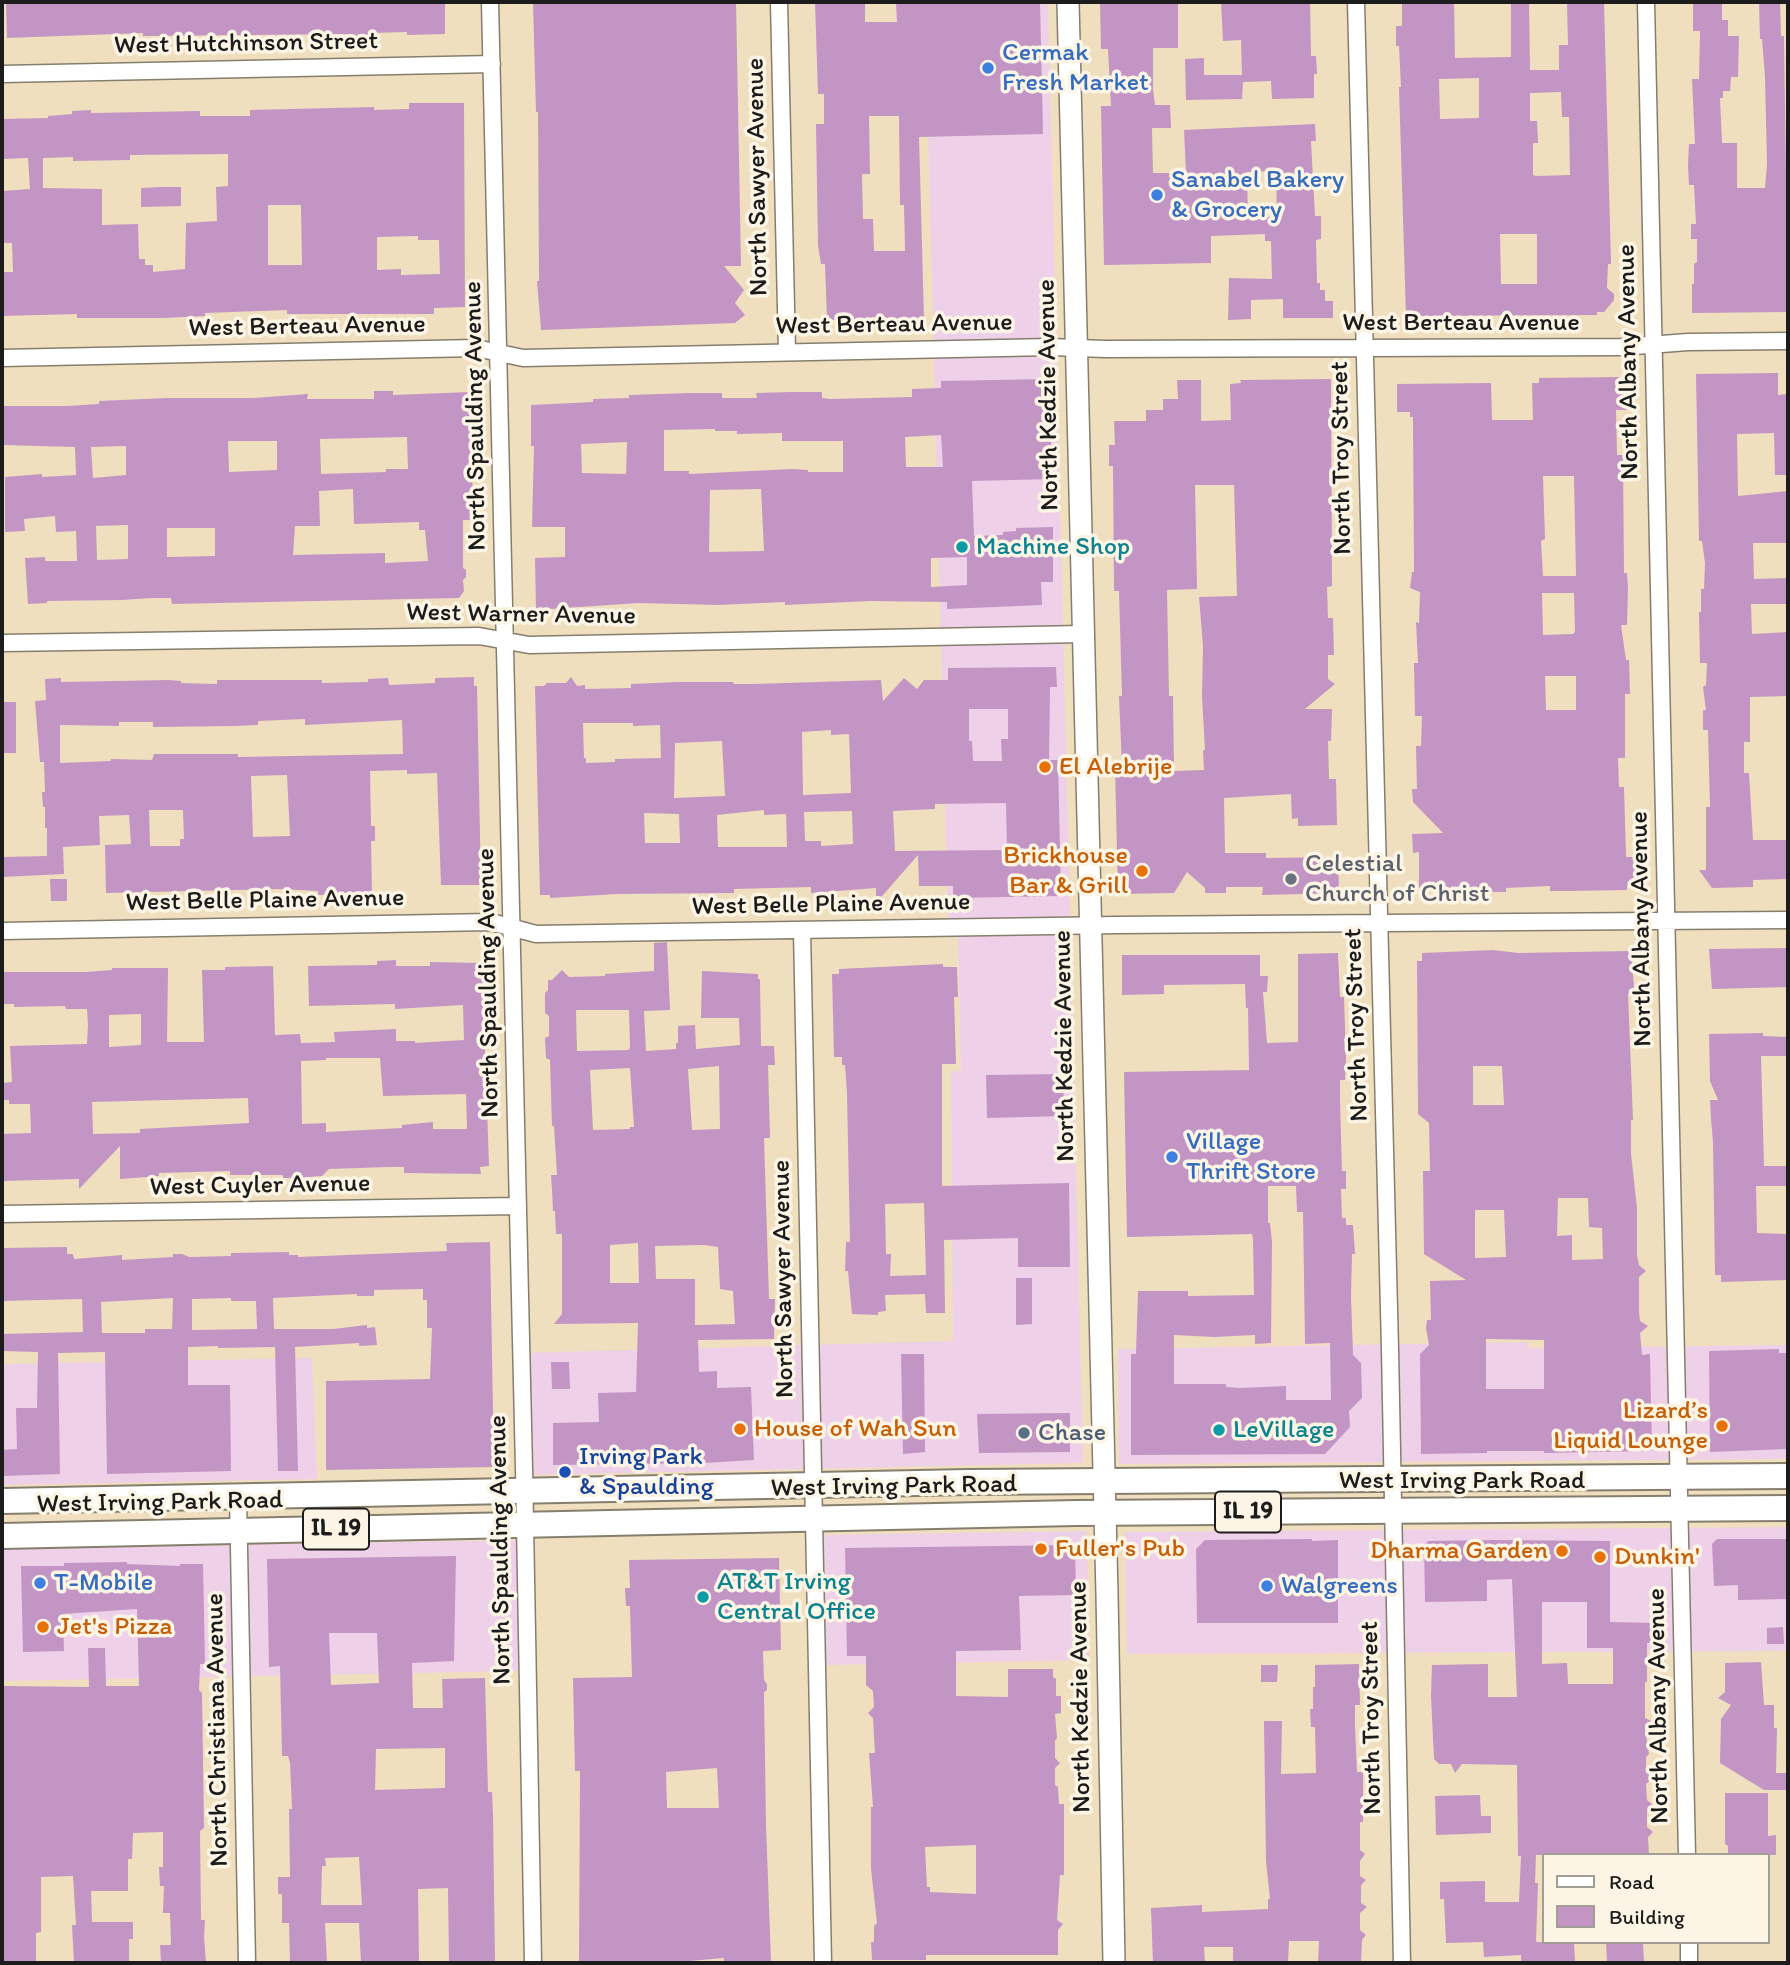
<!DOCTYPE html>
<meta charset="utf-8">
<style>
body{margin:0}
#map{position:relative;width:1790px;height:1965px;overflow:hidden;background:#f0dfbe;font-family:Itim,sans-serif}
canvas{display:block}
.frame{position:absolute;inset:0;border:4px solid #1c1c1c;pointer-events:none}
.legend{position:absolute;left:1542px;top:1853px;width:228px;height:91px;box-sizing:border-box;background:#fcf5e5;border:2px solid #a29e95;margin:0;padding:9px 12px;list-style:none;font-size:21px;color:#1c1c1c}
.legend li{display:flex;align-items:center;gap:14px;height:35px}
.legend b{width:35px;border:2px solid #a29e95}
</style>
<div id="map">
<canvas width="1790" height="1965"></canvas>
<div class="frame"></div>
<ul class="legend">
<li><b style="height:9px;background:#fff"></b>Road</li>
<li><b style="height:19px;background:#c295c4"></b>Building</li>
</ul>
</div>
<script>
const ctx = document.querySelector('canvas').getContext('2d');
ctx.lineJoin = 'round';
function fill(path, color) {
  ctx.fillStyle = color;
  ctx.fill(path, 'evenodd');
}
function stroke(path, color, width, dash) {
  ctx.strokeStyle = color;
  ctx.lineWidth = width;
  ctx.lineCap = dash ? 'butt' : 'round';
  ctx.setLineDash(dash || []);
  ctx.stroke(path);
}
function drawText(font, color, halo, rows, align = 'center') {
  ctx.font = font + ' Itim,sans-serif';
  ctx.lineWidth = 7;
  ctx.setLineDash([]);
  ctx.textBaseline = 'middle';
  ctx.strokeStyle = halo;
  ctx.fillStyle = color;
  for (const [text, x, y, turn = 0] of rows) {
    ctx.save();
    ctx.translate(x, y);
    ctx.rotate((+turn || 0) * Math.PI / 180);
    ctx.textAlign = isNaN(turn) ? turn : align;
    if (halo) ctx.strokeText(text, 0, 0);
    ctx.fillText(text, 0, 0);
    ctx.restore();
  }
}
const built = new Path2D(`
 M925,2H1048L1083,1463L527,1475L523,1353L953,1341L951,1071H961L958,926L948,925Z
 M1527,1342L1529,1348L1788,1345V1459L1119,1464L1118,1349Z
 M312,1358L317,1479L2,1485V1364Z
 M1788,1527V1651L1127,1654L1125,1532Z
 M1087,1531L1089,1660L824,1665L819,1535Z
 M518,1540L521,1671L2,1681V1549Z`);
const building = new Path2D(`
 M6,2H445V34L407,35V32L371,33V36L352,37V34L143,36V33L7,38Z
 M533,2H736L741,266H724L744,290L735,303L745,315L735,323L541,330L537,281H539L538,112H536Z
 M815,2H865V22H897L896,3L1040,2L1043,134L919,137L924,319L827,320L825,264H821L818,245L816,124H824V94H818ZM869,116H899L900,205H904L905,251H874L873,219H863L862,174H870Z
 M1100,2H1178V48H1153V89L1155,105H1170L1171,128H1152L1153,173H1186L1184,130L1315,124L1316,141H1311L1315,216H1321V239L1316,240L1317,283H1320V290H1325V301H1333V318H1283V299L1251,300V319L1228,320L1229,278L1272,279L1271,241H1265V234L1211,236V263L1104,265L1101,106H1111L1108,49H1101ZM1276,171L1277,217H1248L1247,172Z
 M1221,2H1310L1311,56H1316L1317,74H1314V98L1272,99L1271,81L1243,82L1242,99L1186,100L1185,59L1204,58V75H1242L1241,40L1223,41Z
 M1402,2H1454L1455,58L1511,57V2H1529L1530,70H1559V45H1568L1567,2H1604L1611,264H1608L1607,288L1614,294V300L1604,312H1597V315L1406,316L1399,87H1401L1399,46H1396V26H1402ZM1479,78V118L1440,119L1439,79ZM1561,92L1562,117H1569L1570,175L1536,176L1533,175V143H1538L1537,121H1530V93ZM1500,234H1537V284H1501Z
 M1693,2H1722V20H1728V36H1739L1738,77H1731L1730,91H1723V98H1720L1722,143H1737V188H1765L1767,164L1765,77L1762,39H1760L1759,2H1780L1781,36H1784L1788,312L1692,313V284H1694V264L1697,262V239H1691V224H1696L1694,185H1689L1688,166L1689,144H1695L1692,79H1699L1700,31H1693Z
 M409,103H464L465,307L434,308V314H287V310L205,313V316L164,318H77V314L2,316V272H13L12,243H2V191L30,189L28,158L2,159V119L48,118V116L72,114V111L91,110V113L200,111V116H250V110L374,107V110L409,109ZM228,154V186L216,187L217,221L186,223L185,269L153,272V265H145V259H139L138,224L102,225V189L43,188V158L73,157V161L130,160V155ZM268,205H301L302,265H268ZM418,236V240H439L440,274L401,275V269L377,270V237Z
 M161,187H181V206L141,207V188Z
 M1778,373V395L1788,394V475H1775L1774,433L1737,434L1738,496L1788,491V543H1753L1754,579L1788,578V604H1751L1752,634L1788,632V696L1750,697V742H1744V773H1749L1753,840H1788V879L1753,880V887L1712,888L1699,870H1706V807H1710L1708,730H1703V710H1706L1703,687L1706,685L1707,663H1700L1699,612H1701V589H1704L1705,563L1702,541H1699L1696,374Z
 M1619,377V382H1627V410H1616L1617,455H1623L1624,573H1627L1628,587L1627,625H1621L1626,660H1629L1630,694H1625V758H1618L1619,787H1624L1626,857H1635L1636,885L1627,886V890L1568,891H1550V886L1506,888V892L1429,891V888H1419V852L1413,853L1412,834L1443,833L1413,802L1412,789H1417L1416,746H1421L1422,716H1415L1414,663H1418L1416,622L1419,623L1420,592L1410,588L1412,572H1414L1413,417H1410V412H1397V384L1491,383L1492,420H1533L1532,383H1539V378ZM1543,476H1574L1576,576H1543L1541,541L1545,539ZM1542,593H1574L1575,632L1573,634L1543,635ZM1545,676H1576V710H1546Z
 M1049,379L1052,479L972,481L974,536L1003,535V532L1016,531V528L1053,527V582H1041L1042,605L947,609V602L870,601L785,605V602L718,605L638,603L536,610L535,558L565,557V527H532L534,446H531V405L593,402V399L629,398V395L690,393H722V398H757L756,393L791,392H822V398L830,399L912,397V389L941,388V381ZM715,429V431H737V434L782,433V441H843V472H808V470L793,469L689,474V471H664V430ZM941,435L943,467H906L905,437ZM627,442L626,474L582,473L581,444ZM761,489L764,551L709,552L710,490ZM967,557V585L931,587V558Z
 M1331,379L1332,586L1327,587L1328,618H1333L1334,655H1328V679L1335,684L1305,709H1332L1331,741H1328L1329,779H1336L1337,825L1298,826V818L1292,819L1291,794L1224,798L1225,853H1266V858L1338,857L1339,893L1262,895L1263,887H1226V893H1205V888L1187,872L1174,893L1118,894L1115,767H1122L1119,696H1122L1119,591H1114L1113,466H1109V445H1115L1114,421H1146V410H1163V399H1178L1177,380H1201V421L1231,420L1230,384L1241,383L1240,380ZM1195,485H1234L1237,596L1199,597L1203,646L1202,697L1205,750H1203L1204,770L1174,771L1173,696H1169L1167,590L1197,589Z
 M374,391H393V395L471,392L473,520H463V568L466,570V577L463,580L464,591L459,598L172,604L171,598H151L122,600L47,601V603L28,604L25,558L45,557V561H77L76,531L56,532L55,516L24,519L25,531L5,532V477L42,474V477L76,475L75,447L2,445V406H67L99,404V401L167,398H254L308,394L307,399H374ZM407,437L408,469H386V472L321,474L320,439ZM228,441H277V470L229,472ZM126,446V475L93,478L91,447ZM353,489L354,524L419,522V530H425L428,561L385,563V553L293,555L295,526H320L319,491ZM128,525V559L97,560L96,526ZM167,528H215V556L167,557Z
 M1056,667L1057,687H1050L1049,760H1058L1061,896L953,898V886H919L918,855L876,903V888L811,893V887L734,889V893L617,894L550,898V895H540L535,686H544L547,683H566L571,677L577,686L585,685V689L631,688V684L677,682H733L734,684H753L881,680L883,701L904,678L917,689L924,680H948V668ZM969,709H1008V739H1001L1002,761H973L972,741H969ZM583,723H633V726L660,725L661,758L615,759V762L586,763V758H584ZM831,730V735L849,734L851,793L803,795L802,732ZM722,741L725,796L674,798L675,743ZM1006,803L1007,850L895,851L893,811L935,809V804ZM764,810V815L786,814L787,847H718L717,815ZM852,811L853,844L821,846V841H805L804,812ZM644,813L679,814L680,843H645Z
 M474,677V686H477L481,885H441L437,773L407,774V770L370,771L371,826H375V841H371L372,894L318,895V891L279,889L106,893L105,845L131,844L129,815L99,816L100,845L63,847L64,874L2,877V857L47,856V828H45V807H43L42,792H45L44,762H40L35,701L46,700L45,679L61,678V682L169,680L181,681V683L217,684V680H322V683L368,682V679L388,678L389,685L435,683V678ZM305,719V725L402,720L403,754L238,757V754H154L152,760L111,759V761L60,763V725L119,726V722H153V727L235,726L258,725V721ZM287,775L290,836L253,837L251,776ZM149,810H183L184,839H180V846H150Z
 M2,702H16V753H2Z
 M50,879H67V901H51Z
 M667,942L670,1010L644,1011L646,1051L676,1049V1043H678V1026L695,1025L696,1049L740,1045L739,1018H701L702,971L758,974V979H760L761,1046H774L775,1065H768L770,1138H764L769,1299H775L774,1339L698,1340L699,1372L717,1371V1388L751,1387L754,1460L703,1463L553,1465V1423L599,1422L598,1393L636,1392L638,1323L554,1324L562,1314V1234H556L555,1211H553L552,1190L551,1175H557L554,1126H552L550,1060L546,1058L545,1038L549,1036V1016L545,1013V993L548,990V980H552L562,970L569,977L605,976V974L654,971V943ZM576,1010H629L630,1048L628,1050L577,1051ZM719,1066L720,1129L692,1130L688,1069ZM630,1068L634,1127H630V1129L593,1130L590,1070ZM638,1243L639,1283H610V1245ZM704,1245L718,1247L720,1289L733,1291L735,1324L695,1325V1279H656L655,1246Z
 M1788,948V987L1712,989L1709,949Z
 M1493,950L1518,953L1631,951L1634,987L1632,994H1628L1633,1120H1631V1154L1637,1208V1255L1639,1265L1646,1271L1639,1277V1311L1640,1321L1648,1326L1640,1333L1642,1355L1650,1354L1652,1451L1544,1453V1451H1487V1453L1421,1454L1420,1354L1429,1345L1426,1328L1427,1320H1431L1430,1281L1466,1280L1424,1254L1423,1171H1430L1429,1123L1418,1114L1417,961H1422V953ZM1473,1066H1502L1504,1105H1473ZM1558,1198H1588L1589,1227L1602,1228L1603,1259L1572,1260V1235L1557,1236ZM1475,1210H1504L1506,1257L1475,1258ZM1486,1339L1544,1340V1389H1486Z
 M1338,953L1340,997H1344L1346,1058L1345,1080H1340V1101L1342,1171H1346V1189H1341L1342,1218H1346V1225H1353L1355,1254H1352L1351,1296L1353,1355L1361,1363L1362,1398L1349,1411L1350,1427L1325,1454L1131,1455V1354H1136L1138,1291H1188V1296L1254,1295L1253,1239L1252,1234L1127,1237L1124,1072L1249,1070L1248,1008H1246L1245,984L1164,985V994L1122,995V955H1260V976H1268L1267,992H1263L1267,1043L1298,1042V954ZM1268,1186H1296L1297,1212H1303L1305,1344L1330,1343L1331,1400H1286V1386L1240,1388L1226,1387V1384H1174V1335L1214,1337L1255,1335V1344L1271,1343L1272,1242L1270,1223H1268Z
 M396,960V966H430V962L482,963L489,1166L480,1167L481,1174L404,1173V1167H389L329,1169L322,1176L295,1178H283V1175H230V1171L159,1173V1176L120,1179V1146L79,1189V1179L2,1181V1134L31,1133L30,1104H9V1100H2V1083L12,1082L10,1046L87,1044L88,1025L87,1009H66L65,1006L14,1007V1004H2V972H86L112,970V968H168L167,1042H204L202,970H225V967L273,966L275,1035L300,1034L301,1043L335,1042L334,1032L396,1029V1041H415V1043L464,1040L463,1005L395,1009V1004L309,1006L308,966L377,965V961ZM141,1014V1045L109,1047V1015ZM326,1058H380L383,1096L466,1094L467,1129H433V1122L402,1125V1128L326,1132V1123L302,1124L301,1061L326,1060ZM248,1098L249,1123L140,1129V1133L93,1134L92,1102Z
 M943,964V967H957L958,997H954L956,1064H942V1186L1069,1183L1070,1267H1018V1238L944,1240L945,1313H926L925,1294L885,1295L886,1311L878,1312V1315L852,1314L848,1271H845L846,1242H850L847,1093L845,1065H842V1057H834L832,974H839V969ZM924,1203L926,1275L890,1276L891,1254H886L885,1204Z
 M1763,1033V1036L1788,1037V1056H1761L1764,1166H1788V1186H1756L1757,1233L1788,1234V1280L1721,1282V1275H1715L1713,1142L1711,1119L1710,1100H1718L1710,1081L1709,1034Z
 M1063,1074L1064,1116L987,1118L986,1075Z
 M490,1242L494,1467L326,1470V1381L430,1379L432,1328H427V1300H423V1289L374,1290V1296H357V1294L273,1298L274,1329H333L367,1325V1328L375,1327L377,1345L359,1346V1343L295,1347L298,1471H278L275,1347L218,1348V1346L188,1347V1385H230L231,1471L107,1474L105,1352L58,1353L60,1474L2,1476V1450L17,1449L16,1408H37L38,1352L2,1351V1334L83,1332L82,1299L2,1301V1248L67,1247V1254H73L74,1259L122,1255V1260L173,1257V1254H182L189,1257L231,1256V1253L289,1252V1255H298V1257L423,1252L447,1251L446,1243ZM173,1298L172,1329H145V1333H102L101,1302ZM231,1298V1301H256L257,1329L192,1330V1299Z
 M1016,1278H1032V1324L1016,1325Z
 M1779,1349V1353H1788V1449L1710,1452L1709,1351Z
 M901,1354H924L925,1452L903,1454Z
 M551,1362H569L570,1389H552Z
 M1070,1413V1452L979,1453L977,1414Z
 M1312,1539V1541L1338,1540V1623H1197L1196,1549L1205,1540Z
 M1717,1539H1788V1599L1738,1600V1585L1714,1586L1712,1544Z
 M1494,1540L1610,1541V1622L1657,1623V1643H1647V1682H1645V1718L1653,1722L1645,1729L1649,1754L1646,1757V1772L1653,1778L1646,1784L1647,1800L1653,1805L1647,1811V1827L1653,1832L1648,1837L1649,1855H1536L1535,1883H1538L1536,1942H1574L1575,1963H1521V1955L1484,1957L1483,1942L1446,1943L1444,1899H1440V1882L1485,1881V1902H1519L1521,1856H1518L1517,1765L1462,1764L1455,1773L1451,1764H1439L1434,1759L1431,1696L1432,1665L1488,1664V1697H1517L1512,1579L1487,1580V1601L1425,1602L1424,1545L1428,1541ZM1542,1602H1587V1648H1613V1684H1568L1567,1663L1542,1664Z
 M1075,1545L1076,1595L1019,1596L1021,1650L956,1651V1696L1008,1697V1669H1053V1677L1056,1679V1696H1061V1713L1055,1714L1057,1738L1055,1741V1758L1060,1763L1055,1768V1785L1058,1787L1059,1804H1064V1875H1060L1057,1920L1063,1924L1058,1930V1955H926V1960H872L871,1942H874V1926L877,1923L871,1869V1807H873L869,1753H875L873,1718L868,1713L874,1707L873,1691L866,1685V1656H847L845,1548ZM976,1845V1894L930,1892V1887H927L925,1847Z
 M456,1556L454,1661L412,1663L413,1708H443L442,1679L485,1678L488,1792H492L493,1815L495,1961H488V1963H449L448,1888L418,1889L419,1963H361L359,1923H325L327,1963H290L289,1923H282V1894H278V1877H290L289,1809H292L290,1763L288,1756H282L280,1666L269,1667L267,1559ZM329,1633H377L379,1683L331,1685ZM445,1748V1788L375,1790L376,1749ZM359,1857L362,1905H321L322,1866H326L325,1858Z
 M779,1558L781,1650L763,1651L764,1680L767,1684V1690L764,1692L766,1825L771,1961L724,1963V1958L689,1961H634V1963H579L580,1771H575L573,1678L632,1677L630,1606H626L625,1588H630L629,1560ZM717,1768L719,1808H667L666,1772Z
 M127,1562V1564L180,1566V1564H203L205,1664H200L199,1690L202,1693L204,1828L200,1831L201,1920H205L204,1937L206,1962L161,1963L160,1945H171L170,1913H163L164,1886H160L159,1867H163V1832L133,1833L132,1859H128V1891H91L92,1922H133V1939H129V1963H74L72,1925H76L73,1876L41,1877V1932L36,1933V1961H4V1934H2V1686L89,1687L88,1648H105L106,1686H139L137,1609L63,1614L64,1651L23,1652L21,1566H64V1563Z
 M1783,1627L1784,1644H1767V1628Z
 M1761,1662L1764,1705H1774V1728H1777L1776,1773H1788V1790H1764L1720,1763L1721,1719L1731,1705L1718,1698L1725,1692V1663Z
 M1359,1664L1360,1705H1355V1726L1357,1772H1363V1822H1360V1850L1365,1854L1360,1861V1876L1366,1880L1361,1885V1903L1367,1907L1360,1913V1930L1366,1935L1362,1940L1361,1963H1318L1319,1941H1289L1288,1963H1233V1947H1204L1205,1963H1153L1151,1908L1202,1905V1912L1268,1909V1899H1270L1266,1861L1264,1721H1282L1281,1774L1316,1773L1315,1727H1311L1310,1709H1313V1687H1315V1665Z
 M1261,1665H1278L1277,1682H1261Z
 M1725,1793H1768V1836L1776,1835V1855H1728V1846L1725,1844Z
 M1480,1795L1481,1816H1491V1833L1436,1835L1435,1796Z
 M1606,1942H1643L1644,1963H1607Z`);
const street = new Path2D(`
 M490,2L524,1468L533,1963
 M779,2L787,352
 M1356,2L1390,1349L1402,1963
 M1646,2L1687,1855
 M2,74L492,64
 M2,358L476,348L523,358L1050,347L1105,349L1622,347L1688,342L1788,341
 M2,643L479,636L529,645L1082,634
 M802,930L823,1963
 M2,931L491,922L536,934L1116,925L1788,920
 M2,1214L518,1206
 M238,1496L247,1963
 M1689,1942V1963`);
const secondary = new Path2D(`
 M1068,2L1107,1594L1114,1963`);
const primary = new Path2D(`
 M2,1501L969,1482L1788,1476
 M2,1536L1076,1513L1788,1508`);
const markers = [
 [988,68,7,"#3f7fe0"],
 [1157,195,7,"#3f7fe0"],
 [962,547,7,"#0f9aa8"],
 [1045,767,7,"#e8710a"],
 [1142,871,7,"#e8710a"],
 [1291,879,7,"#6b7280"],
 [1172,1157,7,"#3f7fe0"],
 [1722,1426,7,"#e8710a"],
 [740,1429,7,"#e8710a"],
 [1219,1430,7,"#0f9aa8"],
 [1024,1433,7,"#5c6f8a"],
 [565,1472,7,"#1a4fb4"],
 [1041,1549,7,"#e8710a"],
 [1562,1551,7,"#e8710a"],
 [1600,1557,7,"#e8710a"],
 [40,1583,7,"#3f7fe0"],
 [1267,1586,7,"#3f7fe0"],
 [703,1597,7,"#0f9aa8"],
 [43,1627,7,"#e8710a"]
];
const shields = [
 [1248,1512,66],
 [336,1529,66]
];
const shieldNames = [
 ["IL 19",1248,1512],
 ["IL 19",336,1529]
];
const streetNames = [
 ["West Hutchinson Street",246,44,-1],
 ["North Sawyer Avenue",758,177,-91],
 ["West Berteau Avenue",1461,323],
 ["West Berteau Avenue",894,325,-1],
 ["West Berteau Avenue",307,327,-1],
 ["North Albany Avenue",1629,362,-91],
 ["North Kedzie Avenue",1049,395,-91],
 ["North Spaulding Avenue",476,416,-91],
 ["North Troy Street",1342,458,-91],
 ["West Warner Avenue",521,615,1],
 ["West Belle Plaine Avenue",265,901,-1],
 ["West Belle Plaine Avenue",831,905,-1],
 ["North Albany Avenue",1642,929,-91],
 ["North Spaulding Avenue",489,983,-91],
 ["North Troy Street",1357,1025,-92],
 ["North Kedzie Avenue",1065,1046,-91],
 ["West Cuyler Avenue",260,1186,-1],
 ["North Sawyer Avenue",784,1279,-91],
 ["West Irving Park Road",1462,1481],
 ["West Irving Park Road",894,1487,-1],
 ["West Irving Park Road",160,1503,-1],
 ["North Spaulding Avenue",501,1550,-91],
 ["North Kedzie Avenue",1081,1697,-91],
 ["North Albany Avenue",1659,1706,-91],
 ["North Troy Street",1372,1718,-91],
 ["North Christiana Avenue",218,1730,-91]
];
const shopNames = [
 ["Cermak",1002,53],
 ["Fresh Market",1002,83],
 ["Sanabel Bakery",1171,180],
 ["& Grocery",1171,210],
 ["Village",1186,1142],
 ["Thrift Store",1186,1172],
 ["T-Mobile",54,1583],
 ["Walgreens",1281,1586]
];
const cultureNames = [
 ["Machine Shop",976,547],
 ["LeVillage",1233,1430],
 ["AT&T Irving",717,1582],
 ["Central Office",717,1612]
];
const foodNames = [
 ["El Alebrije",1059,767],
 ["Brickhouse",1128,856,"right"],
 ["Bar & Grill",1128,886,"right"],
 ["Lizard’s",1708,1411,"right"],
 ["Liquid Lounge",1708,1441,"right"],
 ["House of Wah Sun",754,1429],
 ["Fuller's Pub",1055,1549],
 ["Dharma Garden",1548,1551,"right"],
 ["Dunkin'",1614,1557],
 ["Jet's Pizza",57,1627]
];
const worshipNames = [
 ["Celestial",1305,864],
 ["Church of Christ",1305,894]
];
const serviceNames = [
 ["Chase",1038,1433]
];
const transitNames = [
 ["Irving Park",579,1457],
 ["& Spaulding",579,1487]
];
fill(built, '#eed0e8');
fill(building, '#c295c4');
stroke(street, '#867e6d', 19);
stroke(secondary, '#867e6d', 24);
stroke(primary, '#867e6d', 28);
stroke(street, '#fff', 16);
stroke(secondary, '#fff', 21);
stroke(primary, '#fff', 24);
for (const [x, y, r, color] of markers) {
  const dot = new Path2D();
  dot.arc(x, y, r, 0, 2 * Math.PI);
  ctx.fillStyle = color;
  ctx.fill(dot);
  stroke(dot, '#fcf5e5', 2.5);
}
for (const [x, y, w] of shields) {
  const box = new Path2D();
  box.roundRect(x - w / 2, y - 20.5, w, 41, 5);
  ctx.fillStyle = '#fcf5e5';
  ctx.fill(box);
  stroke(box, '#1c1c1c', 2);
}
drawText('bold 24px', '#1c1c1c', null, shieldNames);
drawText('26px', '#1c1c1c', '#fcf5e5', streetNames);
drawText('26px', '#366cbe', '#fcf5e5', shopNames, 'left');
drawText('26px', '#0d838f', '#fcf5e5', cultureNames, 'left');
drawText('26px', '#c56008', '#fcf5e5', foodNames, 'left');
drawText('26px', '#5b616d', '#fcf5e5', worshipNames, 'left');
drawText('26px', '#4e5e75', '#fcf5e5', serviceNames, 'left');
drawText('26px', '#164399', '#fcf5e5', transitNames, 'left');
</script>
